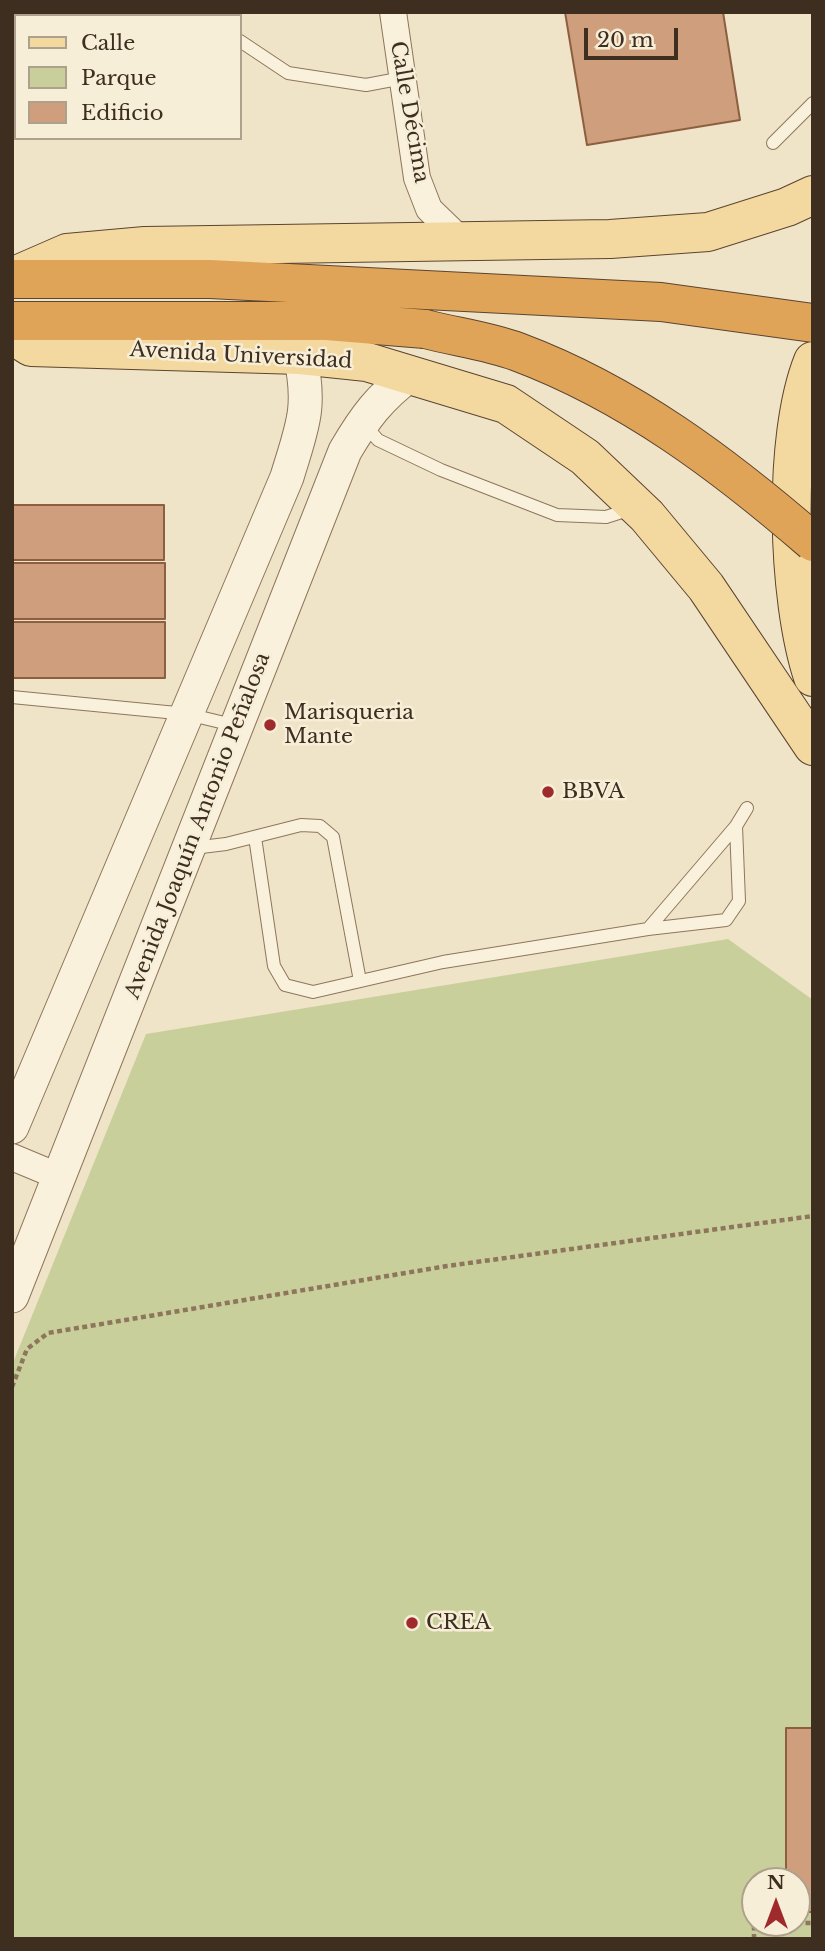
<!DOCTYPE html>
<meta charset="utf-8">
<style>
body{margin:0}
#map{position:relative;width:825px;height:1951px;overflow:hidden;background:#f0e4c8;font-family:"Libre Baskerville",serif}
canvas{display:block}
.frame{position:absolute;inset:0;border:14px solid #3d2e20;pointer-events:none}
.legend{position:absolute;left:14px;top:14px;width:228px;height:126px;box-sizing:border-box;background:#f7eed8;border:2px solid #ada18e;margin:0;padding:9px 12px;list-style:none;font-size:21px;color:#3d2e20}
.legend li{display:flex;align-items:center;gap:14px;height:35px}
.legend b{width:35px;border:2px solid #ada18e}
.north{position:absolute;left:741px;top:1867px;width:70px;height:70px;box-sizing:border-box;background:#f7eed8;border:2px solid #ada18e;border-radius:50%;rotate:0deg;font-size:19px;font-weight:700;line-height:28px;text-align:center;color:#3d2e20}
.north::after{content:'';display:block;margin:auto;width:24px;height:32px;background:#9e2a2b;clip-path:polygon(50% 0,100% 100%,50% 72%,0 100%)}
.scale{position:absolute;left:584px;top:28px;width:94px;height:32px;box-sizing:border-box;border:4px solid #3d2e20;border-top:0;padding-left:9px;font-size:21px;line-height:24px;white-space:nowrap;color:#3d2e20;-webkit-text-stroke:5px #f7eed8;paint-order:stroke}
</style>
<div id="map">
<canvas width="825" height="1951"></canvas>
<div class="frame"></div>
<ul class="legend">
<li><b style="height:9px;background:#f3d9a0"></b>Calle</li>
<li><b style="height:19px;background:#c9cf9b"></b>Parque</li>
<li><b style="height:19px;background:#cf9f7d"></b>Edificio</li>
</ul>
<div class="north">N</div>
<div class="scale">20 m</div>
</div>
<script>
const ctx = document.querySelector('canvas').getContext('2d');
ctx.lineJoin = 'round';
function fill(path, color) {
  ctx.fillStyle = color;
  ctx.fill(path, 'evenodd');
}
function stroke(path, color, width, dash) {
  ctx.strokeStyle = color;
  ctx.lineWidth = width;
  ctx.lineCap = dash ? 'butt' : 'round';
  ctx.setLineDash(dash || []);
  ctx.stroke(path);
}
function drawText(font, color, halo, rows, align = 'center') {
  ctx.font = font + ' "Libre Baskerville",serif';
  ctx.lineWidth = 5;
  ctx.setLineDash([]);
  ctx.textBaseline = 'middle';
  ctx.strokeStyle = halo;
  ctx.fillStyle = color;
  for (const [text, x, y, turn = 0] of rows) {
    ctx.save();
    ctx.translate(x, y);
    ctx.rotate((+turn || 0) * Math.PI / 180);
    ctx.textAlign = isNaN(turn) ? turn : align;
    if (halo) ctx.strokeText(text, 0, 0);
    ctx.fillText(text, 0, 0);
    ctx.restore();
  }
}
const green = new Path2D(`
 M728,939L813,1000V1939H12V1365L146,1034ZM755,1881H797V1923H755Z`);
const building = new Path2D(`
 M565,12H723L740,120L587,145Z
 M12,505H164V560H12Z
 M12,563H165V619H12Z
 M12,622H165V678H12Z
 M786,1728H813V1912H797V1881H786Z`);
const path = new Path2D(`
 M12,1387L27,1349L48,1333L447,1266L813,1216
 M797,1923H813
 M754,1939V1923H793`);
const service = new Path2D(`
 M196,12L201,16
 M240,41L288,73L366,85L403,78
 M773,143L813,103
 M364,424L378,440L441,470L557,515L606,517L631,509
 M12,697L187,714L237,726
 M255,837L274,966L285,985L313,992L443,962L648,929L726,920L739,901L736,826L747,808
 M193,848L226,844L301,825L320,826L333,837L360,981
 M648,929L736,826`);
const minor = new Path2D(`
 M393,12L417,178L429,209L461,240
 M12,1157L60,1177`);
const tertiary = new Path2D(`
 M12,1127L287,477C302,427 312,408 300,355
 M12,1296L345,451C365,417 379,398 411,374`);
const primary = new Path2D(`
 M12,277L67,253L145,246L610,239L708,232L787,207L813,195
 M12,335L31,347L300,355L367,362L506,404L585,457L647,516L706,587L813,746
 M813,361C782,438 787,599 813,677`);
const motorway = new Path2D(`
 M12,279H210L661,302L813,323
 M12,321H327L425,329`);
const motorwayBridge = new Path2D(`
 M425,329C456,337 489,341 518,352C630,394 724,465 813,542`);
const markers = [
 [270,725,7,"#9e2a2b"],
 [548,792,7,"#9e2a2b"],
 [412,1623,7,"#9e2a2b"]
];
const streetNames = [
 ["Calle Décima",409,112,80],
 ["Avenida Universidad",241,356,3],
 ["Avenida Joaquín Antonio Peñalosa",198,826,-69]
];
const poiNames = [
 ["Marisqueria",284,713],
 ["Mante",284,737],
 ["BBVA",562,792],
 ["CREA",426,1623]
];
fill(green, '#c9cf9b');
fill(building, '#cf9f7d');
stroke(building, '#8d5f41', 2);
stroke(service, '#8d765c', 14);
stroke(minor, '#8d765c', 28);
stroke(tertiary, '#8d765c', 35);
stroke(primary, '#5b4430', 40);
stroke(motorway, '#5b4430', 40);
stroke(path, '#8d765c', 4.5, [5, 3.5]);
stroke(service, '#faf1dc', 12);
stroke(minor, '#faf1dc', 26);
stroke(tertiary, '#faf1dc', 33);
stroke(primary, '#f3d9a0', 38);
stroke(motorway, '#e0a458', 38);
stroke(motorwayBridge, '#5b4430', 40, []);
stroke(motorwayBridge, '#e0a458', 38);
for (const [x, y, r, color] of markers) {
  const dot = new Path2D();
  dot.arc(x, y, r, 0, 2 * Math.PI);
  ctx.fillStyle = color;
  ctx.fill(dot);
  stroke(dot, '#f7eed8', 2.5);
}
drawText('21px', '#3d2e20', '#f7eed8', streetNames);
drawText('21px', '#3d2e20', '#f7eed8', poiNames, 'left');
</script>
